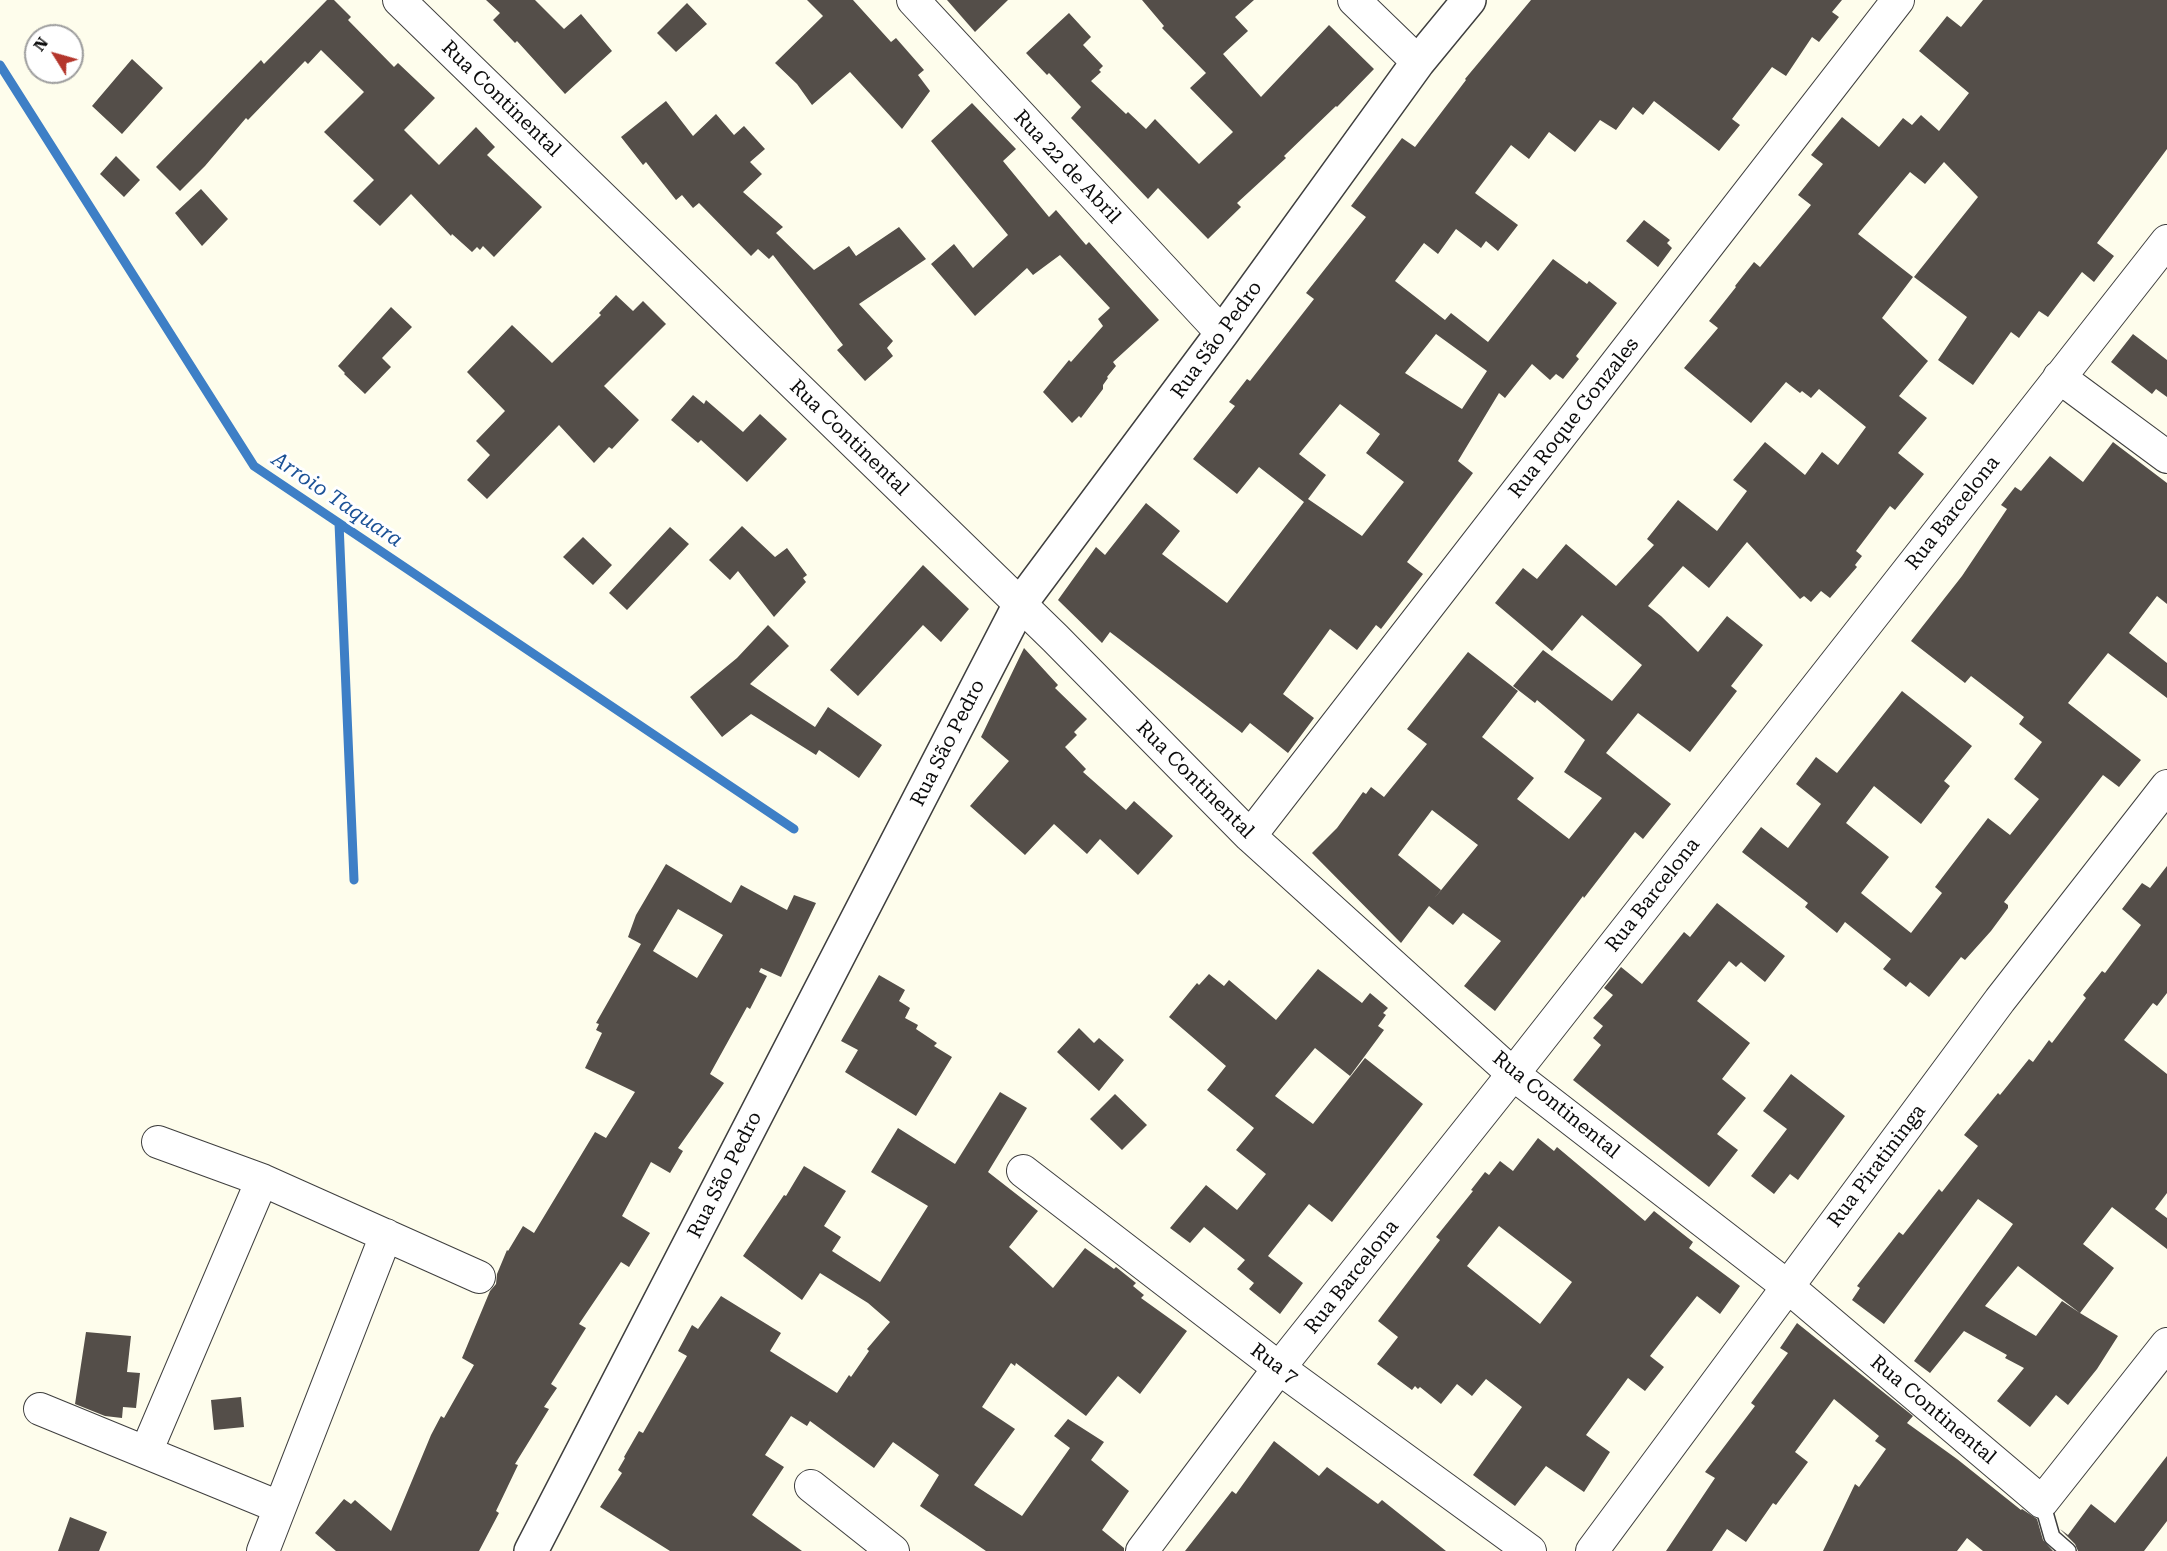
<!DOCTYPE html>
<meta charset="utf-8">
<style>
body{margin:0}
#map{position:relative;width:2167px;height:1551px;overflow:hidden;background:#fefdec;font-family:"Roboto Serif",serif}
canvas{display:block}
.north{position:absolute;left:24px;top:24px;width:60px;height:60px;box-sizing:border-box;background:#fff;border:2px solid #9e9e9e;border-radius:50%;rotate:307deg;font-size:16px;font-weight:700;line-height:24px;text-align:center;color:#0c0c0c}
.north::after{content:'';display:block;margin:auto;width:21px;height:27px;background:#b4362c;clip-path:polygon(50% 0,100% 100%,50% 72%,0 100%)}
</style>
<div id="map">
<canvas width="2167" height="1551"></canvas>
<div class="north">N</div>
</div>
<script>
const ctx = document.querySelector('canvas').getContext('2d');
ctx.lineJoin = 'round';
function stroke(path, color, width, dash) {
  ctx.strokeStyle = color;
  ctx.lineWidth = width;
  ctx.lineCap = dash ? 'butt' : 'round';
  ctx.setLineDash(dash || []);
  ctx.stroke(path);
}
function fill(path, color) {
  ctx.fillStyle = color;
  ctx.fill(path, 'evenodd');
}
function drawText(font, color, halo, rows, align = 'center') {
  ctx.font = font + ' "Roboto Serif",serif';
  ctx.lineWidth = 6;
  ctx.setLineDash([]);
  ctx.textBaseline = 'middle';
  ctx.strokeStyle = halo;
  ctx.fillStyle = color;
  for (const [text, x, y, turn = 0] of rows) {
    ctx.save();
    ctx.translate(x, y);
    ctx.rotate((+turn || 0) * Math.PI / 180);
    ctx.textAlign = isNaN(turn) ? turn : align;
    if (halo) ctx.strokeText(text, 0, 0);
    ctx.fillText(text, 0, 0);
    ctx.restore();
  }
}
const stream = new Path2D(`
 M0,65L254,466L794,829
 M339,523L354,880`);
const building = new Path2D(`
 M327,0H334L351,17L348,20L394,67L398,63L435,98L404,130L439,165L476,127L495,147L487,155L542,207L494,257L483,246L480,250L477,247L472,252L452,234L451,236L411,194L380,226L353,201L374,180L324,132L364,92L321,50L308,64L305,61L248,120L246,118L205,166L180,191L156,167L261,60L264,64Z
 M486,0H535L564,29L581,14L612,51L565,94L517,41L515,43L493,20L500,13Z
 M807,0H853L891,42L896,38L924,70L918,75L930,91L902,129L850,72L812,105L797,84L775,63L823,16Z
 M947,0H1008L975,32Z
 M1142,0H1254L1235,17L1248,31L1223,54L1261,97L1329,25L1374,69L1337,107L1336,106L1284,156L1286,158L1237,203L1241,207L1208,239L1158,188L1148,199L1071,118L1081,107L1049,73L1047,75L1026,53L1069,13L1091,37L1083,45L1103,66L1099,70L1101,72L1091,81L1126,114L1128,112L1146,129L1155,119L1199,164L1233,132L1190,88L1206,73L1162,28L1164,26Z
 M1531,0H1842L1832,12L1839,17L1819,42L1812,37L1786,76L1772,67L1732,119L1740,125L1719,151L1654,101L1643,115L1633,107L1616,130L1600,120L1575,152L1549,132L1529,159L1511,145L1475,193L1518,225L1498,251L1486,241L1481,248L1456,229L1438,254L1424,243L1395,281L1445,320L1451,313L1488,342L1553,259L1587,284L1589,281L1617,303L1576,356L1579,359L1563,379L1556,374L1550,380L1532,364L1505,398L1499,393L1458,461L1473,473L1407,562L1423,574L1381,629L1376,625L1357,650L1330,629L1283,694L1314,718L1288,753L1250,723L1242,733L1110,632L1102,643L1058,600L1096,547L1105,555L1146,503L1180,531L1162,554L1227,603L1304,502L1259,467L1237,494L1193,459L1235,406L1229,402L1247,379L1250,381L1314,299L1306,293L1366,217L1351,206L1402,138L1415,147L1466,80L1465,79ZM1436,334L1487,371L1462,409L1405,373ZM1340,404L1380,434L1366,453L1404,482L1362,536L1308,499L1326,475L1299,454Z
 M1983,0H2167V149L2097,243L2114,256L2094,282L2082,272L2048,317L2039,311L2019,338L2011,332L1973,385L1938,360L1967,317L1914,277L1978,197L1944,162L1925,184L1910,172L1858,234L1913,277L1882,318L1928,361L1899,396L1927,418L1898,453L1924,474L1895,510L1890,506L1856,551L1862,556L1855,565L1857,567L1830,598L1821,591L1811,602L1804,596L1800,599L1747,542L1709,588L1683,566L1648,606L1661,616L1698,652L1727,616L1763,645L1731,686L1737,691L1690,752L1638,713L1606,753L1671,804L1643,839L1635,832L1584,898L1583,896L1495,1011L1464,986L1501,941L1463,913L1453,925L1429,906L1401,943L1312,853L1337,828L1363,792L1366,794L1371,787L1384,797L1427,744L1407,729L1468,652L1518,691L1482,737L1534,778L1517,799L1569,839L1602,798L1564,772L1585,740L1537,700L1535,703L1513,686L1543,650L1612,701L1642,665L1582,615L1552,651L1495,603L1523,568L1537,579L1566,544L1616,586L1654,545L1647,539L1678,500L1717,531L1747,491L1733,480L1765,442L1805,475L1822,452L1838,465L1866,427L1819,389L1811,398L1802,391L1800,393L1786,382L1751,423L1684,368L1718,328L1709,321L1736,287L1735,286L1754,262L1760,267L1811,205L1798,195L1823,164L1811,155L1842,117L1879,147L1903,118L1912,125L1921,115L1939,131L1969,93L1919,51L1947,16L1961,27ZM1432,810L1478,845L1433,900L1441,890L1398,855Z
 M687,3L707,24L676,52L657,33Z
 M132,59L163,88L122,134L92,106Z
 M666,101L693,136L716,114L734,135L744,126L765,149L750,162L762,174L743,192L783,227L776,233L814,270L849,246L856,256L899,227L926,259L859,304L893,341L887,348L893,356L865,381L837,350L843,345L773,255L769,259L758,249L751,256L699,203L693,208L682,195L676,200L646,162L643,165L621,137Z
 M972,103L1016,149L1003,161L1049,217L1056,210L1086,245L1089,242L1159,320L1113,362L1116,366L1107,377L1108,378L1103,385V389L1081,418L1079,416L1072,423L1043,392L1069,360L1071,362L1103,326L1098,319L1110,308L1060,255L1033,275L1027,268L975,316L931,264L954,244L973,268L1008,235L931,141Z
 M116,156L140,180L124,197L100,174Z
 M201,189L228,219L202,246L175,213Z
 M1644,220L1670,240L1667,243L1672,248L1658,267L1626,241Z
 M616,295L633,311L643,301L666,324L604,386L639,420L612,449L609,447L594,463L559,425L487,499L467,480L490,455L476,441L505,411L467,372L512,325L552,363L601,315L599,313Z
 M391,307L412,327L382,358L391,367L365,394L344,374L345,373L338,366Z
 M2133,334L2167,360V397L2156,389L2152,394L2111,362Z
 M693,395L704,404L706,400L743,432L760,414L787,439L747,482L701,440L698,443L671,420Z
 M2113,442L2167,483V604L2157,596L2129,633L2167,663V698L2108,653L2068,703L2141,760L2119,787L2103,775L2004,902L2008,905V908L1991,931L1965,960L1961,957L1929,997L1910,982L1906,987L1883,969L1891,959L1845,922L1837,933L1805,907L1808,903L1742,852L1761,827L1788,848L1821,804L1796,784L1816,757L1837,773L1902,691L1972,746L1944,781L1950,786L1921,824L1874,786L1846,823L1889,857L1861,893L1911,933L1942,893L1935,887L1988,818L2010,835L2039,799L2014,779L2042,742L2019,724L2024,717L1971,676L1965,683L1911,641L1962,576L2007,509L2001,505L2015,487L2021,491L2050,456L2083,482Z
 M742,526L775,557L787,548L807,575L803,578L806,582L774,617L738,571L730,580L709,560Z
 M670,527L689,544L627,610L609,593Z
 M583,537L612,565L593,585L563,557Z
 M923,565L969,609L941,642L923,625L858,696L830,670Z
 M768,625L789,646L750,684L815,727L828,707L882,745L859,778L819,750L816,755L751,714L722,737L690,697L737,658Z
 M1024,648L1058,685L1055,688L1087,719L1074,732L1077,735L1065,747L1086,769L1083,772L1126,810L1134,801L1173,836L1138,875L1100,839L1087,854L1054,824L1025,855L970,806L1009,761L981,737Z
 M666,864L731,903L741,885L787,910L794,895L816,903L781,977L761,968L759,972L767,976L750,1009L747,1007L710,1074L724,1083L678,1148L683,1151L670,1173L651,1162L622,1216L650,1233L629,1267L621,1262L579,1324L586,1328L551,1384L557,1388L544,1407L549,1409L515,1464L518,1465L496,1511L499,1513L479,1551H336L315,1533L344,1499L351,1504L355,1500L391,1531L431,1435L441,1416L444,1418L474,1365L462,1358L490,1291L496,1284L497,1274L507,1250L508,1251L523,1226L534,1233L595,1132L606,1138L635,1092L585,1068L602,1033L596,1030L599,1024L596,1023L641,944L628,937L636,915ZM678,909L723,935L697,978L653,951Z
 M2167,866V993L2157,1006L2153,1003L2124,1040L2167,1074V1193L2155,1209L2167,1218V1249L2112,1207L2083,1244L2114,1268L2080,1313L2118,1336L2097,1369L2068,1405L2056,1395L2030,1427L1997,1401L2024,1368L2005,1358L2007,1355L1964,1331L1930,1373L1914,1361L2013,1224L1978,1199L1884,1324L1852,1300L1860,1288L1857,1286L1899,1232L1903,1235L1939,1189L1942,1192L1978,1146L1964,1135L1998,1093L2000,1095L2029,1059L2033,1062L2049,1040L2052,1043L2086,998L2083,995L2102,971L2105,973L2141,925L2122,909L2142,883L2150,888ZM2018,1266L2080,1313L2062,1301L2036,1336L1985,1306Z
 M1717,903L1785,956L1765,982L1741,962L1736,967L1729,961L1697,1001L1750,1043L1722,1079L1746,1098L1717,1134L1738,1150L1709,1187L1573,1080L1601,1045L1593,1038L1603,1026L1593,1018L1613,995L1604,988L1621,967L1642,984L1684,932L1690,937Z
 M1318,969L1362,1003L1370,993L1388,1008L1383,1013L1386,1015L1378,1026L1384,1030L1350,1076L1315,1048L1275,1096L1313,1124L1365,1058L1423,1104L1332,1222L1309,1204L1268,1256L1303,1283L1280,1314L1249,1289L1254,1283L1237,1269L1245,1260L1204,1227L1190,1243L1170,1228L1206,1185L1237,1210L1266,1174L1236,1150L1254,1128L1207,1090L1226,1066L1169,1017L1197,983L1199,985L1209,974L1224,986L1229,980L1276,1020Z
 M879,975L905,990L899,1001L910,1008L905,1018L918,1025L916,1029L937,1043L934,1046L952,1057L916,1116L845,1072L858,1050L841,1041Z
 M1079,1028L1094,1043L1099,1038L1124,1060L1099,1091L1057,1052Z
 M1791,1074L1845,1116L1798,1180L1790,1174L1774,1194L1751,1176L1787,1129L1763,1111Z
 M1000,1092L1027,1108L988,1172L1038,1211L1009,1247L1053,1288L1085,1248L1114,1269L1116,1267L1136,1283L1133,1286L1144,1295L1141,1298L1187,1331L1140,1394L1118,1376L1086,1416L1016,1363L1015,1366L1011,1363L982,1407L1015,1429L974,1485L1022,1516L1070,1448L1054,1436L1068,1419L1104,1442L1091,1460L1129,1491L1102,1530L1124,1548V1551H986L920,1506L939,1475L893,1442L874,1468L810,1421L807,1426L791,1416L765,1455L784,1467L752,1515L802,1551H670L600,1507L622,1473L618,1470L625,1458L624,1457L639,1431L643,1433L687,1356L678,1351L692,1325L698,1329L721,1296L781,1333L770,1351L837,1393L849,1375L851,1377L869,1351L867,1349L890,1322L868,1303L820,1273L802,1300L743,1256L784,1195L786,1196L804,1166L846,1191L824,1226L841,1237L832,1251L880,1282L928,1206L871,1172L898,1128L955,1164Z
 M1115,1094L1147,1125L1122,1150L1090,1119Z
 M1538,1138L1554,1151L1557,1147L1645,1221L1654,1211L1693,1242L1689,1248L1740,1286L1720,1314L1697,1296L1650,1356L1664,1367L1645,1391L1628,1378L1586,1435L1610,1452L1584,1492L1546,1466L1515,1506L1473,1475L1522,1407L1486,1379L1472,1396L1457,1384L1441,1404L1420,1387L1418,1389L1415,1386L1412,1390L1377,1364L1398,1337L1378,1321L1440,1240L1436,1237L1473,1191L1471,1190L1485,1172L1489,1175L1500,1161L1513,1171ZM1499,1226L1572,1282L1540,1324L1467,1266Z
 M1797,1323L1913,1416L1907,1423L1957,1459L2021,1510L2022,1509L2037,1519L2043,1540L2053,1551H1983L1967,1538L1957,1551H1823L1855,1484L1859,1487L1886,1449L1875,1441L1879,1436L1834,1399L1795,1452L1808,1462L1776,1505L1773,1503L1746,1542L1727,1529L1712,1551H1666L1715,1478L1705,1472L1755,1406L1751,1403L1788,1353L1780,1348Z
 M86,1332L131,1336L127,1372L140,1373L136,1408L123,1407L122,1418L105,1416L75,1404Z
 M241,1397L244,1427L214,1430L211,1400Z
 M1274,1441L1319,1476L1327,1467L1378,1504L1382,1500L1446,1551H1185L1232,1491L1236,1494Z
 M2167,1456V1521L2144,1551H2078L2075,1544L2060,1529L2068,1535L2091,1504L2115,1523Z
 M70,1517L107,1532L99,1551H58Z`);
const service = new Path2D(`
 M2042,1502L2052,1537L2068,1551`);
const minor = new Path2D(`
 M399,0L1055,638L1250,836L1513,1074L1787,1286L2042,1502L2167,1344
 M913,0L1222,333
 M1354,0L1418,62
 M2059,377L2167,457
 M1250,836L1898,0
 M158,1142L262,1180L479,1277
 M1023,1171L1279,1368L1530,1551
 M40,1409L279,1507
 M146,1452L262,1180
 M811,1486L893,1551
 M263,1551L386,1235
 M1142,1551L1279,1368L1513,1074L2167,241
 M1592,1551L2000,1000L2167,786`);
const tertiary = new Path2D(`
 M531,1551L1020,604L1222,333L1418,62L1469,0`);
const streetNames = [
 ["Rua Continental",501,99,44],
 ["Rua 22 de Abril",1067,167,47],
 ["Rua São Pedro",1217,340,-54],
 ["Rua Roque Gonzales",1574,418,-52],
 ["Rua Continental",849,438,44],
 ["Rua Barcelona",1953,513,-52],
 ["Rua São Pedro",948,743,-63],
 ["Rua Continental",1195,780,45],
 ["Rua Barcelona",1653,895,-52],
 ["Rua Continental",1556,1105,39],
 ["Rua Piratininga",1877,1166,-53],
 ["Rua São Pedro",725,1175,-63],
 ["Rua Barcelona",1352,1277,-52],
 ["Rua 7",1274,1364,37],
 ["Rua Continental",1933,1410,40]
];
const waterNames = [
 ["Arroio Taquara",337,500,34]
];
stroke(stream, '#3e7fc6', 9);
fill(building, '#544e49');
stroke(service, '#3f3f3f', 18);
stroke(minor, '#3f3f3f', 34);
stroke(tertiary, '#3f3f3f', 36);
stroke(service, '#fff', 15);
stroke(minor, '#fff', 32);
stroke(tertiary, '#fff', 33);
drawText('20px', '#0c0c0c', '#fff', streetNames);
drawText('italic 21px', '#1c5296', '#fff', waterNames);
</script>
